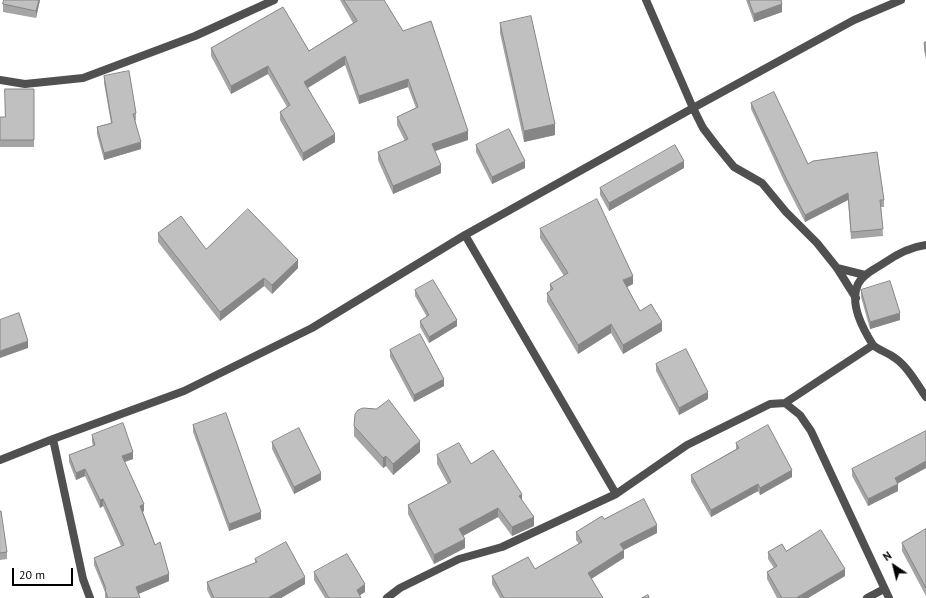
<!DOCTYPE html>
<style>
body{margin:0}
#map{position:relative;width:926px;height:598px;overflow:hidden;background:#fff;font-family:"PT Sans",sans-serif}
canvas{display:block}
.north{position:absolute;left:874px;top:546px;width:40px;height:40px;-webkit-text-stroke:3px #fff;paint-order:stroke;rotate:325deg;font-size:11px;font-weight:700;line-height:16px;text-align:center;color:#000}
.north::after{content:'';display:block;margin:auto;width:14px;height:18px;background:#000;clip-path:polygon(50% 0,100% 100%,50% 72%,0 100%)}
.scale{position:absolute;left:12px;top:568px;width:61px;height:18px;box-sizing:border-box;border:2px solid #000;border-top:0;padding-left:5px;font-size:12px;line-height:14px;white-space:nowrap;color:#000;-webkit-text-stroke:3px #fff;paint-order:stroke}
</style>
<div id="map">
<canvas width="926" height="598"></canvas>
<div class="north">N</div>
<div class="scale">20 m</div>
</div>
<script>
const ctx = document.querySelector('canvas').getContext('2d');
ctx.lineJoin = 'round';
function stroke(path, color, width, dash) {
  ctx.strokeStyle = color;
  ctx.lineWidth = width;
  ctx.lineCap = dash ? 'butt' : 'round';
  ctx.setLineDash(dash || []);
  ctx.stroke(path);
}
function fill(path, color) {
  ctx.fillStyle = color;
  ctx.fill(path, 'evenodd');
}
const minor = new Path2D(`
 M646,0L693,108L703,128L716,145L734,167L762,183L786,212L817,243L837,268L865,275
 M0,80L25,84L83,78L195,36L274,0
 M465,235L616,494L687,445L770,404L785,403L800,415L811,431L889,598
 M837,268L856,298
 M873,345C880,351 887,352 895,358C908,367 917,384 926,397
 M785,403L873,345C863,329 849,304 858,284C863,274 875,269 884,263C897,254 910,247 926,245
 M53,439L83,579L90,598
 M0,460L53,439L184,391L312,328L465,235L693,108L854,20L901,0
 M387,598L400,588L459,559L502,547L616,494
 M867,598L884,589`);
const wall = new Path2D(`
 M4,0H40L36,18L3,12V4Z
 M340,0H384L468,140L435,151L441,173L393,194L378,160V152L405,141L397,125V117L416,108L408,87L359,104L345,65L308,88L335,142L303,161L280,120V112L287,107L268,74L231,94L211,56V48L309,51L353,23Z
 M746,0H781L782,12L754,22Z
 M500,23L555,135L524,142L500,33Z
 M926,42V60L924,50V43Z
 M104,76L136,113V120L135,121L141,149L104,160L97,134V127L111,123L104,83Z
 M34,89V147H0V117H5Z
 M751,103L808,164L884,200V207H881L883,236L851,239L848,200L805,222L785,183L751,109Z
 M476,145L525,168L492,184L476,152Z
 M684,168L609,211L600,195V188Z
 M540,229L633,284L627,287L640,311L662,331L623,354L611,333L578,354L547,302V293L550,291V284L564,276L540,238Z
 M158,233L206,249L298,268L272,294L264,286L220,321L158,242Z
 M415,290L457,326L429,343L420,327V321L427,317L415,296Z
 M861,290L900,320L870,329L861,297Z
 M390,350L444,386L414,402L390,357Z
 M656,364L708,399L679,415L656,371Z
 M193,425L261,519L229,531L193,432Z
 M354,426L420,452L393,475L386,466L383,468L354,436Z
 M92,435L133,459L124,462L144,511L143,512L169,581L138,594L140,598H105V592L94,565V558L121,546L103,506L100,508L85,476L76,480L69,462V455L93,446L92,442Z
 M272,442L321,480L294,494L272,449Z
 M736,443L792,477L760,495L758,491L711,517L691,482V475L736,449Z
 M437,455L471,464L522,500L534,526L512,536L498,517L463,536L465,548L434,564L408,514V505L448,484L437,464Z
 M926,468L898,483V491L868,506L852,476V469Z
 M0,511L7,552V559L0,560Z
 M604,519L657,533L623,550L624,558L591,579L603,598H500L492,584V576L535,569L579,544L576,540V532Z
 M926,529V596L902,551V543Z
 M786,551L845,576L808,598H777L767,579V572L774,568L768,559V552Z
 M255,559L305,584L281,598H211L207,590V582L255,563Z
 M314,572L365,592L360,595L361,598H325L314,580Z`);
const shadedWall = new Path2D(`
 M39,0H40L36,18V11Z
 M782,4V12L754,22V14Z
 M345,56V65L304,90V82Z
 M268,66V74L231,94V86Z
 M408,79V87L359,104V96Z
 M555,124V135L524,142V131Z
 M468,131V140L432,152V144Z
 M335,134V142L303,161V153Z
 M141,142V149L104,160V153Z
 M525,161V168L492,184V177Z
 M684,161V168L609,211V203Z
 M441,165V173L393,194V186Z
 M848,193V200L805,222V215Z
 M298,260V268L272,294V285Z
 M633,276V284L623,289V280Z
 M264,278V286L220,321V312Z
 M900,313V320L870,329V322Z
 M457,320V326L429,343V337Z
 M662,322V331L623,354V345Z
 M611,324V333L578,354V345Z
 M28,341V348L0,358V351Z
 M444,379V386L414,402V395Z
 M708,392V399L679,415V408Z
 M420,441V452L393,475V464Z
 M133,452V459L122,463V456Z
 M386,456V466L383,468V458Z
 M926,461V468L895,485V478Z
 M85,469V476L76,480V473Z
 M792,470V477L760,495V488Z
 M321,473V480L294,494V487Z
 M758,484V491L711,517V510Z
 M898,484V491L868,506V499Z
 M522,494V503L519,496Z
 M103,499V506L100,508V500Z
 M144,504V511L140,513V506Z
 M498,508V517L459,538V529Z
 M261,512V519L229,531V524Z
 M534,517V526L512,536V527Z
 M657,525V533L620,552V544Z
 M465,539V548L434,564V555Z
 M624,550V558L588,581V573Z
 M845,569V576L808,598H796Z
 M169,574V581L136,595V587Z
 M305,577V584L281,598H268Z
 M365,584V592L357,597V590Z`);
const building = new Path2D(`
 M4,0H39L36,11L3,4Z
 M344,0H384L403,31L431,21L468,131L432,144L441,165L393,186L378,152L408,139L397,117L418,107L408,79L359,96L345,56L304,82L335,134L303,153L280,112L290,105L268,66L231,86L211,48L283,7L309,51L357,21Z
 M749,0H781L782,4L754,14Z
 M531,16L555,124L524,131L500,23Z
 M926,42V53L924,43Z
 M129,71L136,113L133,114L141,142L104,153L97,127L112,123L104,76Z
 M5,89H34V140H0V117H5Z
 M774,92L808,164L813,161L877,152L884,200H880L883,229L851,232L848,193L805,215L785,176L751,103Z
 M509,129L525,161L492,177L476,145Z
 M675,145L684,161L609,203L600,188Z
 M597,199L633,276L623,280L640,311L651,304L662,322L623,345L611,324L578,345L547,293L553,289L550,284L568,273L540,229Z
 M248,209L298,260L272,285L264,278L220,312L158,233L181,216L206,249Z
 M433,280L457,320L429,337L420,321L429,315L415,290Z
 M890,281L900,313L870,322L861,290Z
 M19,313L28,341L0,351V320Z
 M420,334L444,379L414,395L390,350Z
 M686,349L708,392L679,408L656,364Z
 M389,400L420,441L393,464L386,456L383,458L354,426L355,414L358,410L363,408L376,409Z
 M226,413L261,512L229,524L193,425Z
 M123,423L133,452L122,456L144,504L140,506L155,545L160,542L169,574L136,587L140,598H108L105,590L106,589L94,558L124,545L103,499L100,500L85,469L76,473L69,455L95,445L92,435Z
 M768,425L792,470L760,488L758,484L711,510L691,475L739,448L736,443Z
 M299,428L321,473L294,487L272,442Z
 M926,431V461L895,478L898,484L868,499L852,469Z
 M459,443L471,464L493,450L522,494L519,496L534,517L512,527L498,508L459,529L465,539L434,555L408,505L451,482L437,455Z
 M644,499L657,525L620,544L624,550L588,573L603,598H504L492,576L528,557L535,569L582,542L576,532L602,516L604,519Z
 M0,511H1L7,552L0,553Z
 M926,529V588L902,543Z
 M821,530L845,569L796,598H782L767,572L777,566L768,552L782,544L786,551Z
 M286,542L305,577L268,598H214L207,582L257,562L255,559Z
 M347,554L365,584L357,590L361,598H329L314,572Z
 M648,595L649,598H642Z`);
stroke(minor, '#505050', 8);
fill(wall, '#a5a5a5');
fill(shadedWall, '#868686');
fill(building, '#c0c0c0');
stroke(building, '#868686', 1);
</script>
